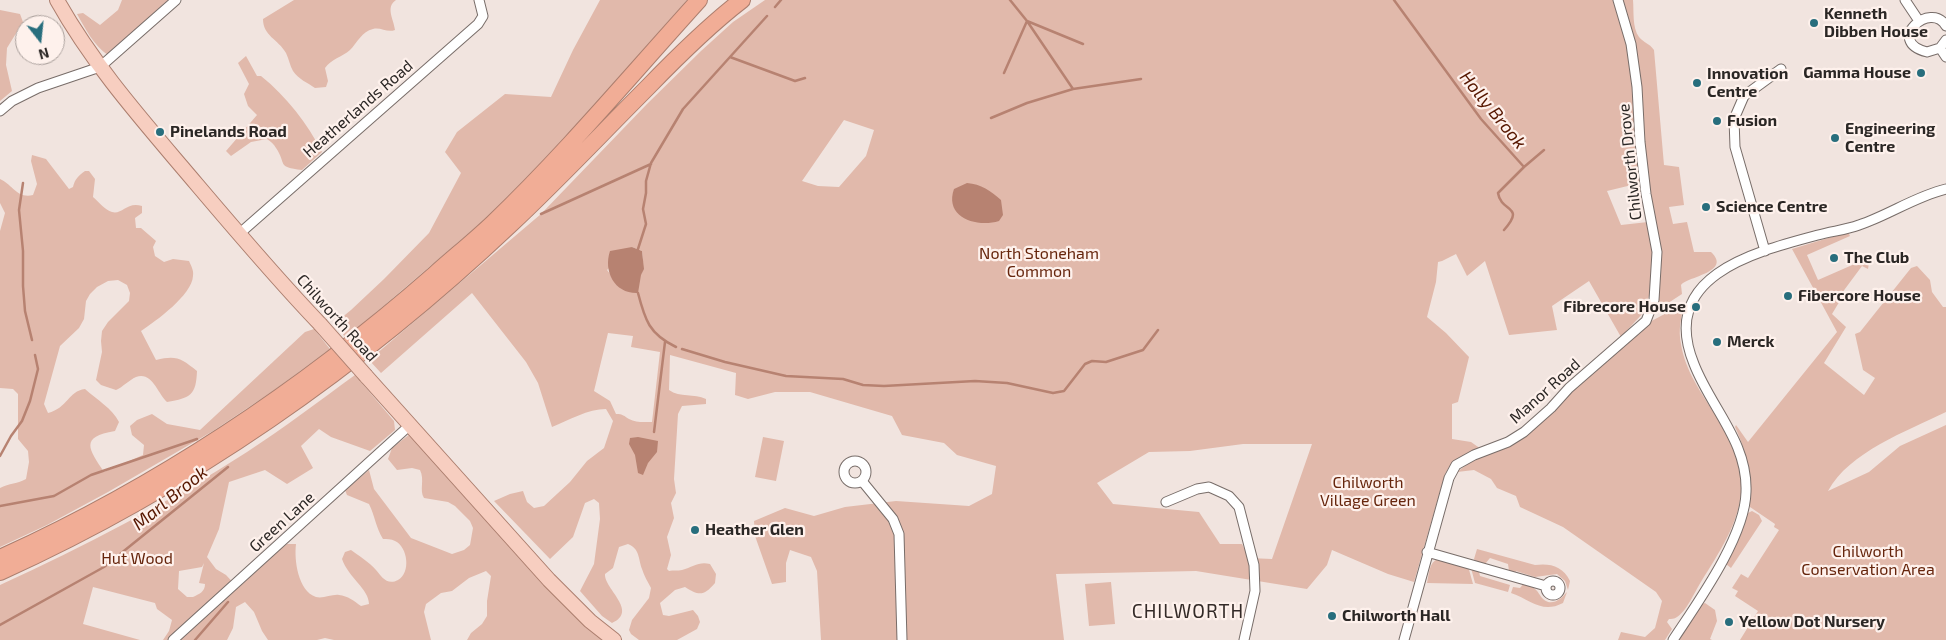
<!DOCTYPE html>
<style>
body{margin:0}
#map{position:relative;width:1946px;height:640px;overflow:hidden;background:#f1e4df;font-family:"Exo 2",sans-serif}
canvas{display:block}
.north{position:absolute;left:15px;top:15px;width:50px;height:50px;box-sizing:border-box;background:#fef1ec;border:1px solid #aaa09c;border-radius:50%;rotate:164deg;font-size:14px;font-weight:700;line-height:20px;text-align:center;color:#2b2725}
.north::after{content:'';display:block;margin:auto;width:18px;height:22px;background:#286e7d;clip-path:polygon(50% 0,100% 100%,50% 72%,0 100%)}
</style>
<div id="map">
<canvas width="1946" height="640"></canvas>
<div class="north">N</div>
</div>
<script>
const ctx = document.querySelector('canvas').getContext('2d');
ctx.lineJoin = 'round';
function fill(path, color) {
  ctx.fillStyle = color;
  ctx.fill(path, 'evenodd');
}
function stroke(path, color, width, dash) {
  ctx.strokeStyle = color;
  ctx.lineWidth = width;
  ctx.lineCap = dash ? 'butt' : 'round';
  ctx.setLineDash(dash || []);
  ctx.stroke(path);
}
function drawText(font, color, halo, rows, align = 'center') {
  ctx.font = font + ' "Exo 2",sans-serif';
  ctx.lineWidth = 4.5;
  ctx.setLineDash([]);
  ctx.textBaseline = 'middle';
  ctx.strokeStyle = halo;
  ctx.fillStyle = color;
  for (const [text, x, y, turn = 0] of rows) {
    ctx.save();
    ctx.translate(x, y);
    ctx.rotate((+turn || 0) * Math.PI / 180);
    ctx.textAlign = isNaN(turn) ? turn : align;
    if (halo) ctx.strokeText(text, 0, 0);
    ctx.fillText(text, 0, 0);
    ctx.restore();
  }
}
const green = new Path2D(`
 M122,0H168L108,55C94,46 85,28 77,14L83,13L100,25L118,10Z
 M294,0H396C385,7 394,20 395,30C387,33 381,27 373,29C362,31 357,43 350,50C342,57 331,59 325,68L328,81L326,87L315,88C308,83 298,79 293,71C290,66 289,59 286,53C278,39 263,36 263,19Z
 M600,0H687L560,144L489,216L346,338L333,322L340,319L351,310L384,279L429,233L461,173L445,152L457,132L505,94L551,97L573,50Z
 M765,0H1633C1634,10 1632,28 1639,37C1644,43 1649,43 1654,50L1664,165L1679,167L1684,205L1669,207L1673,224L1687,222L1694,252H1711C1732,272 1689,276 1681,285L1682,294L1659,309L1649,296L1643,313L1621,337L1589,281L1552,306L1557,330L1509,335L1485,261L1467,276L1456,254L1442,261L1438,262L1436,282L1427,317L1446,333L1469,357L1458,402L1452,404V439L1471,442L1481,449L1449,467L1445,474L1414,582L1388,574L1332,550L1327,565L1307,589L1196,571L1056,574L1064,640H821L817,571L811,557L790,550L786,563V582L772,584L755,536L754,521L785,508L814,516L845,507L896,501L969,506L992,494L996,466L957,455L944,443L902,435L892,416L810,392H775L748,399L735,395L736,373L670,355L669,390C680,398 694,393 706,399V404L682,406L678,414L674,479L676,493L671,503L674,518L667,537L671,555L667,569L669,571C673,570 678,571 682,570C693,567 699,561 710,564L716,574L715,583C704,596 699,596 685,587L675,590L660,603L663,615L669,616L693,610L698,616L700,622L697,629L677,640H639L631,634L629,630L632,620L649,598L651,588C648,582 644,576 642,569C638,558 640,549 628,544L619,547L613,568L605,574C604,589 639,611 612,623L602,616L580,591L594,564L600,519L599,503L594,499L585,503L573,537L550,559L494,501L510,494L523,491L527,502L534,508L544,506L570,482L587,461L604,448L613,421L606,409C588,409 569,420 552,427L538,383L526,362L472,293L381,373L369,360L541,214L647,104L701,51L733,22ZM844,120L874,130L866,156L839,187L818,186L802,181ZM1640,183L1648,222L1621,225L1607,191ZM632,247L642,251C645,277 643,274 622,289L607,270ZM608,333L633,336L631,347L660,352L652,422C644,422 636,423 629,419C624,416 623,414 616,414L610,401L594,391ZM1243,444H1312L1272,559L1249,558L1242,544H1220L1199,512L1113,504L1097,483L1149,452L1190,451Z
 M0,10L20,14L23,22L7,48L6,65L12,91L0,101Z
 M246,56L257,76H261C287,97 307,123 322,152L302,170C276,167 287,164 276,148C274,144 270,141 267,139L251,142L231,156L226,151L257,115L248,106L244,94L249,84L238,63Z
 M32,155L46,159L69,189L73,187C75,179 78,176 85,171H89L95,179L93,197C99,202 105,210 112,212C122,215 127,201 142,206V213L135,218L136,228H141L156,241L153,247L155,256L164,262L173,259L189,261C191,266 194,270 193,276C192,295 156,321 141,331L156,360C176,355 181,358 197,371C196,395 191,398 167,402C158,394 152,371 136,377C129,380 123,387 116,390L101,385L96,380L102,352L101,341L102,331L108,322L129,301L130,293L127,285L118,280L108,281L97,287L90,294L86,301L84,319L79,328L60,346L44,404L48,413C68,408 68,391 85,389C97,400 112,408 119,422L115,431C79,437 89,449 104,472L143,455L144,445L132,435L130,426L137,420L152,414L167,424L200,430L305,332L314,329L330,349L273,391L213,431L108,492L47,525L0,547V488C9,483 18,484 26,479L29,462L28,451L18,439V394L13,389L0,388V231L5,213L0,203V179C12,184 17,199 33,195L37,184L31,161Z
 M1848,232L1850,236L1807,255L1818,280L1866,259L1869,263L1868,269L1862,266L1839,297L1841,299L1832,314L1846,327L1824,363L1864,395L1875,378L1863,370L1855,334L1860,332L1911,268L1917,266L1930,280L1932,292L1943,307H1946V412C1907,431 1849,452 1828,491L1869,472L1900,446L1946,425V640H1740L1758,611L1735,596L1738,591L1732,588L1741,574L1748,578L1779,530L1774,527L1775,524L1750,507C1750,474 1749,457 1735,427L1736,425L1748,442L1837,332L1792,249Z
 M1685,303C1681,316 1678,330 1681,344C1689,397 1747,434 1741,494C1737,529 1715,558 1698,587C1692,597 1682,621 1669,619L1667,622L1672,629L1665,640H1618L1621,632L1645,637L1655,628L1662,601L1656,592L1563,527L1520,507L1516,496L1497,488L1491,479L1474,470L1457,472L1469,463L1497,450L1566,396L1646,324Z
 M355,375L394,421L395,430L370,451L331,437L319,429L301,446L313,468L287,484L265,470L229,482L219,529L207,557L216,569L226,575L238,588L279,550L287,544H296C294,560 298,591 316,597C323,599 332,594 339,595C348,596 354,601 361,606L369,604C369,589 348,577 342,559L345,552L351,550C359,556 369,562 376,570C381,576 387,586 398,580C411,573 408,547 395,541C391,539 387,539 383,539C376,528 375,516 369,504L347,495L345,490L369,470L374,489L411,538L452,554L464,550L470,545L473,528L470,521L455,506L448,502L424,498C419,490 425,480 420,470L412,468L397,470L388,459L392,448L410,434L586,627L608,640H467L471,633L482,624L487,616V601L491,576L486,571L469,578L452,591L441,593L426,604L424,612L431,640H334L325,638L317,640H268L262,631L254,612L245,602L236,607L233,628L227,640H163L169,631L172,620L157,609L155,603L93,587L83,624L140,640H0V585C85,546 168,503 247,452C284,428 319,401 355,375ZM204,563L199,583L205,584C205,592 199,594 193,597H187L178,589L179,571L202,567Z
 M763,437L784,441L776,481L755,477Z
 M1752,511L1759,515L1762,521L1731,568L1726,564L1727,559L1741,534L1748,513Z
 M1477,549L1535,565C1550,563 1563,566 1570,581L1568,590L1565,581L1557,574L1535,577L1516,571L1515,574L1509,571L1508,564L1490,558L1485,564L1475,562L1474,559Z
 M1438,559L1468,566L1473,584L1427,583C1429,574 1429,562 1438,559Z
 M1471,568H1478L1480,576L1510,585L1508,592L1475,583Z
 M1111,582L1115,624L1089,626L1085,584Z
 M1524,583C1527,585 1532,586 1535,589C1538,591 1540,596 1543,599C1552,607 1561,599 1567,592L1563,603C1542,614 1531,600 1511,593L1513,587L1520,588Z
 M1705,603L1715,610L1717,621L1710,639L1712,640H1678L1702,604Z`);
const water = new Path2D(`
 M967,183C981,184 991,191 1001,200L1003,215L999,221C976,228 944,217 954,189Z
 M632,247L642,251L644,269L641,275L638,293C615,294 603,272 610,251Z
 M638,437L658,441L657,452L648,463L643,475L638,473L635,455L629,444L630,438Z`);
const stream = new Path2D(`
 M1010,0L1027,21L1073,89
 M1394,0L1481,119L1524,167L1498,193C1501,213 1526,205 1504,230
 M775,7L781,0
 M730,57L795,81L805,78
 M1004,73L1027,21L1083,44
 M991,118L1027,103L1073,89L1141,79
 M1524,167L1544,150
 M23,183L19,210L23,251V286L25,311L32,340
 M541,214L651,164
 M638,249L646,224L643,209L646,193V181L651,163L683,109L767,16
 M638,293C645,320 649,334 676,347
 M682,349L725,362L786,376L843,379L863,385L884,386L975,381L1007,383L1053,393L1064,391L1085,364L1092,361L1106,362L1143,350L1158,330
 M654,432L665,342
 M0,456L11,436L22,421L30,401L38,369L35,355
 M0,506L54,496L91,475L197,439
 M0,625L104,567L228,467
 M195,640L228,602`);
const street = new Path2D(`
 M1905,0L1917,18
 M1946,26C1931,0 1884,41 1927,52L1940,48L1946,40
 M1940,48L1946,57
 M0,111L12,101L38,88L100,67L176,0
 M239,234L478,24L483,16L479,0
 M1765,251L1735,147L1734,119L1744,96L1781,69
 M844 472a11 11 0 1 1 22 0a11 11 0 1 1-22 0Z
 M862,481L893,519L899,534L902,640
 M1166,502L1197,489L1209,487L1229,496L1239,507L1254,565L1255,591L1244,640
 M1427,552L1546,586
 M1546 588a7 7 0 1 1 14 0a7 7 0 1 1-14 0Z
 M173,640L410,425
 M1404,640L1449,478L1456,465L1474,455L1508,442L1524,432L1551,408L1569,388L1646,321L1654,300L1657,252L1646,194L1640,142L1637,87L1631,44L1618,0
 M1673,640C1698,602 1745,537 1746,492C1748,442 1711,408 1694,364C1658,276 1754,252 1818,235C1832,231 1846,230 1859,225C1889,215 1916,196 1946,189`);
const primary = new Path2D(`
 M57,0C91,61 137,114 182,167C227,220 272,274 320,324
 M366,376L549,580L590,621L614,640`);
const highway = new Path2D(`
 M0,558C157,487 305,388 435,274C454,257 474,241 493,223C566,153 631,75 699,0
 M0,572C188,487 361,366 511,224C558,180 602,133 648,87C678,56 708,26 742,0`);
const primaryBridge = new Path2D(`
 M320,324L366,376`);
const markers = [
 [1814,23,5,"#286e7d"],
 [1921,73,5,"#286e7d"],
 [1697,83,5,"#286e7d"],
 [1717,121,5,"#286e7d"],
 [160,132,5,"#286e7d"],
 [1835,138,5,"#286e7d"],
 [1706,207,5,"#286e7d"],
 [1834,258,5,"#286e7d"],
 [1788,296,5,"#286e7d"],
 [1696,307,5,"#286e7d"],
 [1717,342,5,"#286e7d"],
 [695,530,5,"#286e7d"],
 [1332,616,5,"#286e7d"],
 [1729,622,5,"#286e7d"]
];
const poiNames = [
 ["Kenneth",1824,14],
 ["Dibben House",1824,32],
 ["Gamma House",1911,73,"right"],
 ["Innovation",1707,74],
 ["Centre",1707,92],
 ["Fusion",1727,121],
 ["Engineering",1845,129],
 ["Centre",1845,147],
 ["Pinelands Road",170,132],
 ["Science Centre",1716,207],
 ["The Club",1844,258],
 ["Fibercore House",1798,296],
 ["Fibrecore House",1686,307,"right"],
 ["Merck",1727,342],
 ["Heather Glen",705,530],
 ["Chilworth Hall",1342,616],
 ["Yellow Dot Nursery",1739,622]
];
const streetNames = [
 ["Heatherlands Road",358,109,-41],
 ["Chilworth Drove",1630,162,-96],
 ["Chilworth Road",337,318,48],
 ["Manor Road",1545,391,-42],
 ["Green Lane",282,522,-42]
];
const parkNames = [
 ["North Stoneham",1039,254],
 ["Common",1039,272],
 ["Chilworth",1368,483],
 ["Village Green",1368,501],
 ["Chilworth",1868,552],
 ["Conservation Area",1868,570],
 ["Hut Wood",137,559]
];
const waterNames = [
 ["Holly Brook",1493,110,51],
 ["Marl Brook",170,498,-39]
];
const quarterNames = [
 ["CHILWORTH",1188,612]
];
fill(green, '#e1b9ab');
fill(water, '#b78271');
stroke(stream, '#b78271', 2.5);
stroke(street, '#786d69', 11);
stroke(primary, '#ac7e6e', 16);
stroke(highway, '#ac7e6e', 18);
stroke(street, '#fff', 9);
stroke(primary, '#f7cec0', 14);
stroke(highway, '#f1ad96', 16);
stroke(primaryBridge, '#ac7e6e', 16, []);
stroke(primaryBridge, '#f7cec0', 14);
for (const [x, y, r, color] of markers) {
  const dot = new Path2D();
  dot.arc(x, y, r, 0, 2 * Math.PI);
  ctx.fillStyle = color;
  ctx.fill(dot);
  stroke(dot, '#fef1ec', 2);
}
drawText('bold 16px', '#2b2725', '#fef1ec', poiNames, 'left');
drawText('16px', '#2b2725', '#fef1ec', streetNames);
drawText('16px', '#66250c', '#fef1ec', parkNames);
drawText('italic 18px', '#571700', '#fef1ec', waterNames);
ctx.letterSpacing = '1px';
drawText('19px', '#342b28', '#fef1ec', quarterNames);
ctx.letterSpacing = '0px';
</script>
